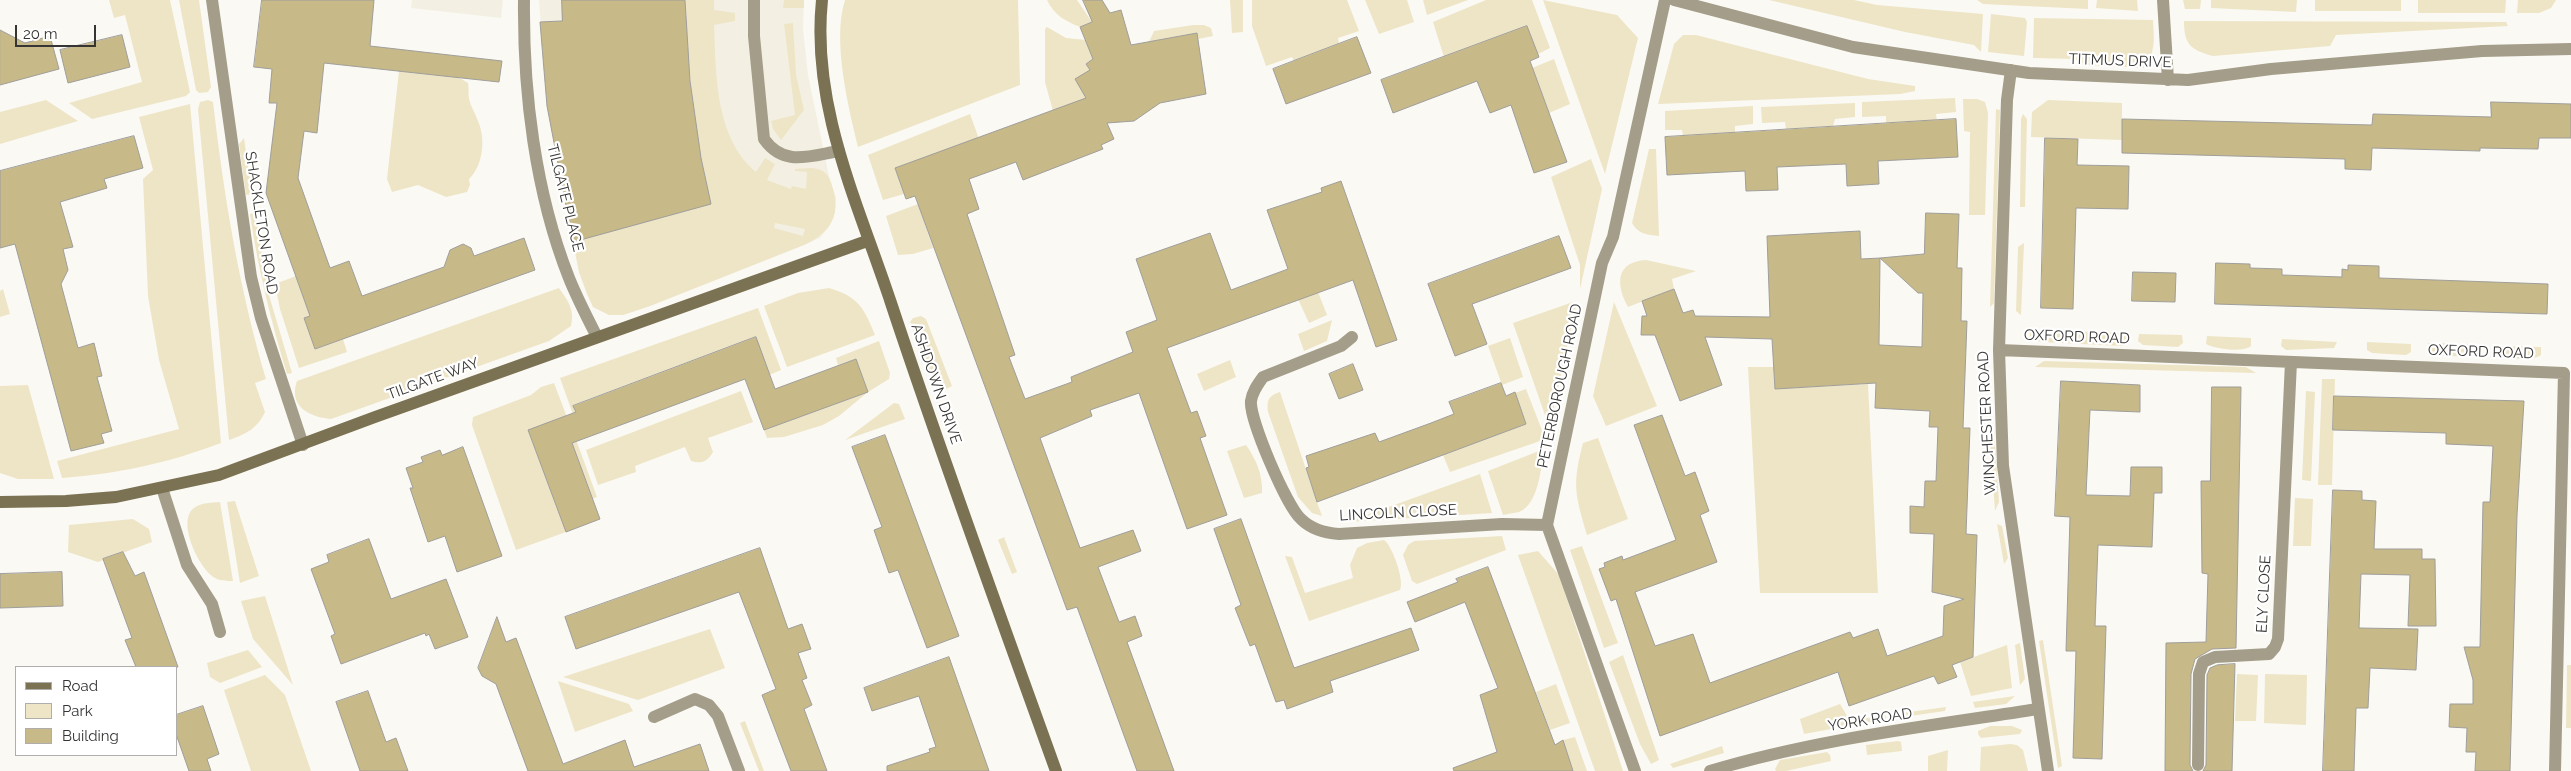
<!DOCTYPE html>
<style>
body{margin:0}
#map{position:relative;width:2571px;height:771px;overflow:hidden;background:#faf9f4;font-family:Raleway,sans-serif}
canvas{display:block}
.legend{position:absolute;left:15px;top:666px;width:162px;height:90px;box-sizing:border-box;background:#fff;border:1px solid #afaead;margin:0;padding:6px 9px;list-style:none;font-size:15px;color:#363533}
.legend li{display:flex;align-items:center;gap:10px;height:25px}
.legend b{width:25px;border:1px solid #afaead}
.scale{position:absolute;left:15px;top:25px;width:81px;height:22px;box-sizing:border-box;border:2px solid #363533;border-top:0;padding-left:6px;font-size:15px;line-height:18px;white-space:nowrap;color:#363533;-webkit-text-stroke:4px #fff;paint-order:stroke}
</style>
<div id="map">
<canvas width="2571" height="771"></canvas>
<ul class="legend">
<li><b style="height:6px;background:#7a7253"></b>Road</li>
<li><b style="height:14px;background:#eee5c6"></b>Park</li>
<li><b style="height:14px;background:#c7b988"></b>Building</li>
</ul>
<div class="scale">20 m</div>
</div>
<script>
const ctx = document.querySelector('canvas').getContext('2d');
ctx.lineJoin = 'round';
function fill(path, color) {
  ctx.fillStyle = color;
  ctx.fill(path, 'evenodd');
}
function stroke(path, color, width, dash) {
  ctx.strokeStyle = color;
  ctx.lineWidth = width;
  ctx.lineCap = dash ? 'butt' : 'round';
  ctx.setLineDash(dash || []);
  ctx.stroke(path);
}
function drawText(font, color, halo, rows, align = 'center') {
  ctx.font = font + ' Raleway,sans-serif';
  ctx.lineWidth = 4.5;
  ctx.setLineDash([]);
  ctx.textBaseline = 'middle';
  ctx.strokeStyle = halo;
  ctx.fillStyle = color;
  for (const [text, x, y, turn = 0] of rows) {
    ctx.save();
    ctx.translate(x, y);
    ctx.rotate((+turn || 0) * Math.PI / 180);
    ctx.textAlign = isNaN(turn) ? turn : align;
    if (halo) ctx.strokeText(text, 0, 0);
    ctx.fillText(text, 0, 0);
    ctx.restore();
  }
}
const built = new Path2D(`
 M412,0H503L501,18L411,8Z
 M539,0H804L803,29L808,75L829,176L836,198L835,213L829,227L820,238L804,245L650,306L623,315H609L593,307L579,272L547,106Z`);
const green = new Path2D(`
 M109,0H170L190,92L186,96L92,119L69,103L142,82L125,15L114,18Z
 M179,0H199L211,87L208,92L199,93L196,90Z
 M686,0H714V10L735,13V21L714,25C716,74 715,138 756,172L765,158L775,164L767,180L791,189L792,186L806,189L807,172L795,171V169C802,169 811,167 818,169C827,172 830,178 832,186C842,215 830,233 804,245L650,306L623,315H609L593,307L587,294L579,272L573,242L711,204C695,137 687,69 686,0ZM775,223L805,229L803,236L774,228Z
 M784,0H804V8H783Z
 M845,0H1018L1020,85L858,147C848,106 832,40 845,0Z
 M1047,0H1077L1092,22L1080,27C1065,21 1054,15 1047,0Z
 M1230,0H1243V32L1232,33Z
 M1252,0H1347L1359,31L1338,38L1339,44L1294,61L1292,57L1266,66L1252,26Z
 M1365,0H1407L1414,22L1379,34Z
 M1423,0H1468L1427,15Z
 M1486,0H1532L1550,48L1538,54L1444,57L1433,22Z
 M1543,0L1617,15L1638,38L1605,174Z
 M1769,0H1854L1877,5L1983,14L1981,52L1974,45L1905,32Z
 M1977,0H2088V9L1983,4Z
 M2097,0H2137L2138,11L2096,8Z
 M2183,0H2201L2200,9H2185Z
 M2211,0H2297L2296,12L2211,8Z
 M2315,0H2401V11H2315Z
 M2418,0H2506L2505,13H2418Z
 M2518,0H2556L2551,8L2539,13H2517Z
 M1991,14L2025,18L2027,22L2024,56L1988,52Z
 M2034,18L2153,20C2154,38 2156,53 2144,68L2086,65L2074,59L2033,58Z
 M2184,21L2506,22L2508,26L2336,35L2330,46L2213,56C2191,50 2184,45 2184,21Z
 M793,23L796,75L804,110L781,140L773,129L771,121L795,115L784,24Z
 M1193,25H1204L1211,28L1213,36L1198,39L1197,33L1149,42L1154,31Z
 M1047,27L1066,38L1086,40L1093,59L1086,64L1090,70L1097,117L1053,111L1045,82V29Z
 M1683,35H1696L1868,79L1915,86V91L1900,94L1658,104L1674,44Z
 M1554,59L1570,104L1549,113L1532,68Z
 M399,71L458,77L468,83C469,89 468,94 469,99C471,107 475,113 478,121C486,139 483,166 469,179L470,185L467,192L446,197L418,185L392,192L387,179Z
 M1955,98L1956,112L1936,114L1937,121L1886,123V116L1862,117V102Z
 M1963,99H1977L1985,102L1988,113L1985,215H1969L1970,132L1964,131Z
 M46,100L78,121L0,144V112Z
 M208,100L213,102C224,196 239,288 266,379L255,383L265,412C257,429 246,434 229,440L198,109L200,102Z
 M2048,100L2122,103V140L2031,137L2032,112Z
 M1855,103V117L1835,119L1833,126L1786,129L1785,122L1762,123L1761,107Z
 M190,104L221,443C165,464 121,473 62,478L57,461L179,429L159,360L148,296L143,179L153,170L139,117Z
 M1753,106V124L1735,126V134L1683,136L1682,130H1665V111Z
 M1996,109L2000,110L1994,303L1990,307Z
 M970,114L979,139L895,168L904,194L883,200L868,155Z
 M2023,114L2027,119L2025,207H2020L2021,119Z
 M244,138L252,194L246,195L239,144Z
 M1649,149H1656L1659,236C1647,235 1638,234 1632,223Z
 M1591,159L1602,189L1580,289V265L1551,177Z
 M918,204L933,248L913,254L898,255L886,216Z
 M255,213L268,292L292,373L287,374C271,321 258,269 250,214Z
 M2024,243L2021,315L2016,311L2018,247Z
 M1646,260L1696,271L1672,279L1674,289L1628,307C1616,285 1615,262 1646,260Z
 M296,276L310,316L304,318L315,349L343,339L347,352L299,368L280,309L275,284Z
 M559,288C568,301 575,310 571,326L549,341L331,419C309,417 288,406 297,381Z
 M829,288C859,297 864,308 875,335L787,367L764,306L798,293Z
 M3,289L10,314L0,317V291Z
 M1318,292L1327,315L1309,323L1298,299Z
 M1573,302L1576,306L1551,420L1547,421L1513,323Z
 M1614,302L1657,406L1606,426L1593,396Z
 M758,308L781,370L762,378L756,337L574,405L578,418L575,420L560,378Z
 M921,316L926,319L952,386L940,392L936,387L910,322L913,318Z
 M1332,320L1327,341L1304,351L1298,334Z
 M2030,330L2127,333V342L2122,346L2042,342L2030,339Z
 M2139,334L2182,335L2183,343L2178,347L2143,345L2138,341Z
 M2207,336L2251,338V346C2242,353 2216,349 2206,344Z
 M1510,338L1523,377L1502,385L1488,346Z
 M2282,339L2337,342L2334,348L2286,350L2281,346Z
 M879,341L890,373L889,379L868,392L839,416L823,425L784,437L767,438L764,430L868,392L856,359L838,365L836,358Z
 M2367,342L2411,344V352L2406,355L2372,353L2367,350Z
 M2428,343L2472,344V353C2463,359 2437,356 2428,351Z
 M2497,346L2541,347V355C2532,362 2506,359 2497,353Z
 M1230,360L1236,377L1204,391L1197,374Z
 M2044,361L2246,367L2256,373L2035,367Z
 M1748,367H1774L1775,389L1868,384L1878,593H1760Z
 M2322,379H2335L2332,485H2318Z
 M554,383L568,420L528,431L566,532L516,550L472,425L473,417L531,395L541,387Z
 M28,385L54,479H18L0,473V386Z
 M1526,389L1545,438L1543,440L1450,472L1443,455L1526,424L1515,393Z
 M741,391L753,422L708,438L713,452C707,462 702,464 691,461L685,447L635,466L636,472L598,485L586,450Z
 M2306,391L2315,392L2311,481L2302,480Z
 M1280,392L1317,502L1322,516L1312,513L1298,497L1268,412C1267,400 1268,396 1280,392Z
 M894,403L899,404L905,419L845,440Z
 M1989,425L1994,430L1999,502L1995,511Z
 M574,434L597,497L592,499L569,436Z
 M1598,438L1628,519L1587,535C1575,494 1572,485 1583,443Z
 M1246,445C1256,459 1263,475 1262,493L1244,498L1227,451Z
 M1544,449C1541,467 1539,504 1519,512C1514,513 1508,514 1503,515L1488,471Z
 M1480,474L1492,513L1347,522Z
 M2295,498L2313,499L2311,546H2293Z
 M235,501L259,576L240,583L227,502Z
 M220,502L233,581C227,581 220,581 215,578C199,569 176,521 194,508C202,502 212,503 220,502Z
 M133,519L149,529L152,542L98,562L68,552L69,525Z
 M1997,524L2002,526L2008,558L2004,564Z
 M1502,536L1506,550L1417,584L1412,581L1403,555L1408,545L1414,541Z
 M1004,537L1017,572L1012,574L998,540Z
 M1384,540C1392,545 1405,581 1400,590L1309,621L1285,556L1292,557L1305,593L1353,578L1350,565L1357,548L1367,543Z
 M1582,546L1618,643L1604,648L1570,550Z
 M1538,551L1559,575L1623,771H1595L1518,555Z
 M265,596L293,685L253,639L241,601Z
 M710,629L725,668L638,700L563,677Z
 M2043,640L2062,766L2058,768L2039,641Z
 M2020,643L2025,679L2020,685L2015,645Z
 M2007,645L2012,688L1971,696L1960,662Z
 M248,650L262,667L220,683L210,677L207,663Z
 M1623,655L1659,760L1651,764L1640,744L1609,662Z
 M2567,665H2571V728H2566Z
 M2237,674L2258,675L2256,721H2235Z
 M2265,674L2307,675L2306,725L2264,723Z
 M265,675L285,695L311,771H251L224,690Z
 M558,681L629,704L633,711L575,732Z
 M1556,684L1570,723L1550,730L1536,692Z
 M2015,696L2006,704L1975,708L1973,702Z
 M1840,704L1850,721L1885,715L1886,719L1804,734L1800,719Z
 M1946,707L1945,711L1903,717L1902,713Z
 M745,721L764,771H759L740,723Z
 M1990,726H2012L2022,730L2020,734L1981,738L1978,734V731Z
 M1575,737L1587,771H1573L1563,740Z
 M1898,741L1901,742L1902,751L1867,755L1866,745Z
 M2010,744L2017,745L2023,750L2028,771H1980L1981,747Z
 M1722,746L1724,753L1673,768L1670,764Z
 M1948,750L1947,771H1928V756Z
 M1827,752L1830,755L1831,761L1786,771H1776L1775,769L1780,760Z`);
const building = new Path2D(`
 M262,0H374L370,46L502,61L499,82L324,63L317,133L304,131L298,178L330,268L349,261L362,296L444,267L450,250L463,244L471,248L474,256L524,238L535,270L315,349L304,318L310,316L266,193L277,103H269L272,69L254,67Z
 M562,0H685L690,81L701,158L711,204L573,242L547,106L540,22L562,21Z
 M1083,0H1102L1110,13L1121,10L1131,45L1197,33L1206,94L1160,103L1134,121L1107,123L1114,139L1101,145L1103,149L1023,180L1016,162L969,179L979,209L967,214L1015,355L1009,357L1025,399L1072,382L1071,377L1133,352L1126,332L1157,320L1136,259L1210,233L1231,290L1288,269L1267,210L1322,192L1321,188L1341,181L1397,340L1376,347L1353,280L1167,348L1191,413L1197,411L1206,436L1200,438L1227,515L1187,529L1139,393L1090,410L1092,416L1040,438L1080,548L1133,530L1141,551L1098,567L1119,622L1135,616L1142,636L1127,642L1174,771H1137L1077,607L1067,610L915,196L906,199L895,168L1086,98L1075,79L1090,70L1086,64L1093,59L1080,27L1092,22Z
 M1527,26L1539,57L1530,61L1567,162L1534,173L1511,105L1490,113L1477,81L1393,113L1381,80Z
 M0,30L25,43L50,36L59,69L0,85Z
 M122,35L130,67L68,83L60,50Z
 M1357,37L1371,73L1286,104L1273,69Z
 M2491,102L2571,104V138H2539L2538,149L2480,148V151L2372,148L2371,170L2345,169V159L2122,153V119L2372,125L2373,114L2491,117Z
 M1956,119L1958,157L1878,161L1879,184L1847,186L1846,164L1777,167L1778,190L1746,191L1745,171L1667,175L1665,137Z
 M134,136L143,168L104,179L107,188L60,202L73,247L63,249L68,270L61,284L78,348L94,343L102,376L97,377L112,431L101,434L104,443L71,451L15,244L0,248V171Z
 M2045,138L2078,139L2077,165L2129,166L2128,209L2076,208L2073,309L2041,308Z
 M1926,213L1959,214L1957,268H1962L1961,321H1967L1963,428H1970L1966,534L1977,535L1973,657L1952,665L1957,677L1938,684L1934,676L1849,706L1838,672L1660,736L1616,599L1611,601L1599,569L1605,567L1604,563L1622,556L1623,560L1676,540L1634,425L1662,415L1685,476L1695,472L1709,511L1700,515L1717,562L1635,592L1655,646L1693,634L1710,683L1850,632L1853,638L1878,629L1887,656L1943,636L1944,606L1964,599L1932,592L1934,534L1910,533V506L1924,507L1925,481H1936L1938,427H1929L1930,411L1875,408L1876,383L1775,389L1772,339L1705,337L1722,385L1680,401L1655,335H1641L1642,316H1647L1642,301L1674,289L1683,313L1693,310L1695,316L1770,317L1767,236L1860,231L1861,259L1880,258L1879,345L1922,347L1923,293H1918L1880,258L1924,254Z
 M1559,236L1571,268L1472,304L1487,344L1455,356L1428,284Z
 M2216,263L2250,264V268L2282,269V275L2342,277V269L2348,270V265L2379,266V278L2548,284L2547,314L2215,304Z
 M2133,272L2176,273L2175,302L2132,301Z
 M756,337L775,389L856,359L868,392L764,430L745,379L572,443L600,519L566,532L528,430L576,412L573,406Z
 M1353,364L1363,390L1339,399L1329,374Z
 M2061,381L2140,385V412L2090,410L2086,495L2130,496L2131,467H2162V493H2154L2152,547L2098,545L2095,626H2106L2102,759L2073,758L2076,651H2066L2070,517L2055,516Z
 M1501,383L1506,396L1515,392L1526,424L1317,502L1306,468L1309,467L1306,456L1375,433L1379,442L1431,423L1454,414L1449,402Z
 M2212,387H2241L2236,648L2212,649L2195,659L2191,674L2190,765L2193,771H2165L2166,643L2206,642L2208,574L2202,573L2201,481H2210Z
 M2334,396L2524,401L2517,515L2510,771H2475L2476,752H2466L2467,728L2449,727L2450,704H2473V680L2464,647H2480L2483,502H2490L2493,446L2446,444V433L2333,430Z
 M885,435L959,636L927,648L898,570L889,573L874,530L882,527L852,447Z
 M463,447L502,556L457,572L445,536L428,542L410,488H413L406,468L423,462L421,457L440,450L442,455Z
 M2333,490L2362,491V500L2376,501L2374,549H2422V559H2435L2436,626H2408L2410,575L2361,574L2359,628L2418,629L2416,670L2370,668L2368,708H2356L2354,771H2323Z
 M1241,519L1294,668L1411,628L1419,650L1330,681L1333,692L1287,709L1284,700L1276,702L1255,644L1250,646L1235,608L1241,605L1214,529Z
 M369,539L391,599L446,579L468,637L435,649L429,634L426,636L425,633L341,664L331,636L335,634L311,569L329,562L327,555Z
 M760,548L788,629L802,624L811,649L798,653L807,678L802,680L812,705L804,709L827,771H791L762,695L776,689L739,592L576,649L565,617Z
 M123,552L135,576L144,572L178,667H136L125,640L132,638L103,559Z
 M1488,567L1555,745L1563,740L1573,771H1454L1453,768L1497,752L1480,695L1498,688L1465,602L1415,622L1407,602L1458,582L1456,579Z
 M62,572L63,606L0,608V574Z
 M497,617L506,642L516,638L563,764L625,740L634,767L700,744L709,771H528L496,684L482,676L478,668Z
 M949,657L989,771H887V766L930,752L929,749L936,747L919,696L872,711L864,688Z
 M2235,664L2232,771H2203L2206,765L2207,675L2210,668L2217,665Z
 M368,691L386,742L396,738L408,771H360L336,702Z
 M203,706L219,754L207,759L211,771H189L176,734V715Z`);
const street = new Path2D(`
 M212,0L251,277L261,318L303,445
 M524,0C523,92 535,192 569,278C577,298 587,317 597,337
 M754,0V36L764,139C784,167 809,156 839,151
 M1674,0L1853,47L2029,73L2188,80L2271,69L2482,51L2571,49
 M2163,0L2168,80
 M2011,70L2007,100L1999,350L2003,466L2048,771
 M1352,337L1341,346L1263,377C1258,384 1252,392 1251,401C1249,419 1287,507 1301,519C1311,529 1325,533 1339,534L1502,524L1547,525
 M1999,350L2564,373L2555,771
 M162,488L187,565L212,604L220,632
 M654,717L695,699L709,705L718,716L739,771
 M2198,765L2199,674L2203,662L2215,657L2269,654L2275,647L2278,639L2291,362
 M1635,771L1547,525L1602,263L1613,237L1665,0
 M1710,771C1816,739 1929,726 2038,709`);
const secondary = new Path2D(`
 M822,0C811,107 858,203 891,303C943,460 1000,615 1056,771
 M0,502L66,501L116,497L219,475L375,417L867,241`);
const streetNames = [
 ["TITMUS DRIVE",2120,61,2],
 ["TILGATE PLACE",565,198,76],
 ["SHACKLETON ROAD",261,223,81],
 ["OXFORD ROAD",2077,337,2],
 ["OXFORD ROAD",2481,352,2],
 ["TILGATE WAY",433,379,-20],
 ["ASHDOWN DRIVE",936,384,71],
 ["PETERBOROUGH ROAD",1560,386,-78],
 ["WINCHESTER ROAD",1987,423,-93],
 ["LINCOLN CLOSE",1398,513,-3],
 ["ELY CLOSE",2264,594,-87],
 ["YORK ROAD",1870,720,-9]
];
fill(built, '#f3f0e3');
fill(green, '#eee5c6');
fill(building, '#c7b988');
stroke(building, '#9f9e9a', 1);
stroke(street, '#a39d89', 12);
stroke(secondary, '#7a7253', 12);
drawText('15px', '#363533', '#fff', streetNames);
</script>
